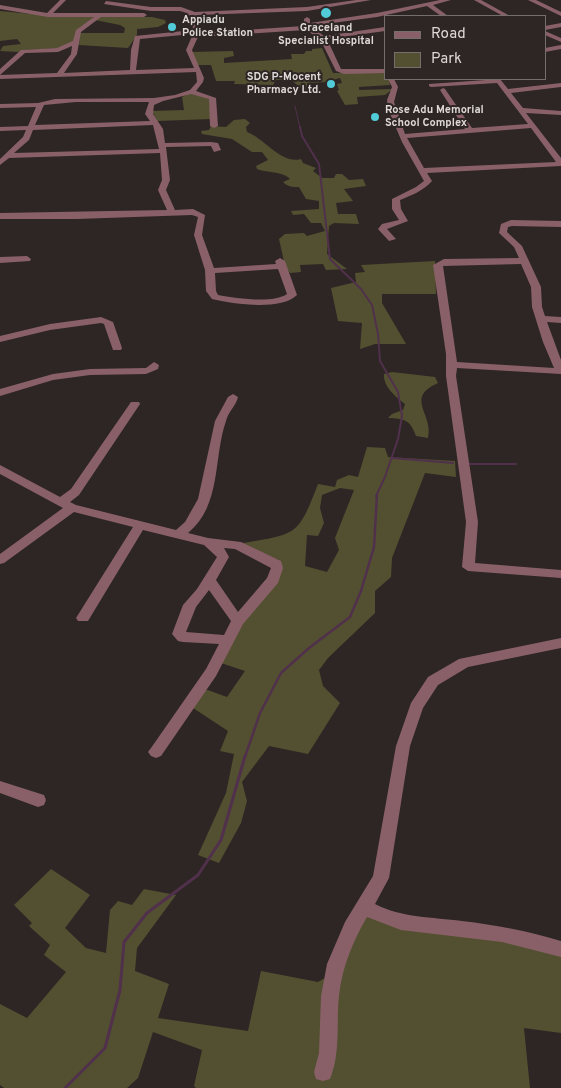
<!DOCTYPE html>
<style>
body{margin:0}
#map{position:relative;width:561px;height:1088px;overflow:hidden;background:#2d2624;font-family:Overpass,sans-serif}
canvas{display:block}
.legend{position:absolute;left:384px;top:15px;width:162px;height:65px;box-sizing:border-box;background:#2d2624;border:1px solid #746e6c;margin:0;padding:6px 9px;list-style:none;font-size:15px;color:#ded9d8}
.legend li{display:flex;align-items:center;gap:10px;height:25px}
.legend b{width:25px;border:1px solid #746e6c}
</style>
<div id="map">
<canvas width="561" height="1088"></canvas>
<ul class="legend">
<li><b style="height:6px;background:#896068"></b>Road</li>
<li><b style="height:14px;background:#525031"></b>Park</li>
</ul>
</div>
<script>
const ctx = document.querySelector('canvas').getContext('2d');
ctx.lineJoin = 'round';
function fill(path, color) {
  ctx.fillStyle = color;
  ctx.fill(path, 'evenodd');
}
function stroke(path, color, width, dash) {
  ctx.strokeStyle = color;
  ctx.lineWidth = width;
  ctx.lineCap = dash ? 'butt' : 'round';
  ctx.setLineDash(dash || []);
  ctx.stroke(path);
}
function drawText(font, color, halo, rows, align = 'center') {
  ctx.font = font + ' Overpass,sans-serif';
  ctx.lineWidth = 4;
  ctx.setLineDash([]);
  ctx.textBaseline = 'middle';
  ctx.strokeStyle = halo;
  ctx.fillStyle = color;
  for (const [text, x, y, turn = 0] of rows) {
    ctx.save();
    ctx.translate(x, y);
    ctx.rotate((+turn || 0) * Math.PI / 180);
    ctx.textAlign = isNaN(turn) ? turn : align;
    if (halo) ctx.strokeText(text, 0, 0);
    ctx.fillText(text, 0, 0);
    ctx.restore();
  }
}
const green = new Path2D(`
 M0,11L42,15L94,17C85,29 78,21 74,41L62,48L23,50L18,52L0,51L3,46L21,44L17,39L0,41Z
 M99,17H152L165,20L166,23L158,27L137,29V35L128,48L79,45L80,33H124L125,28L120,25L95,20Z
 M322,48L333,73L385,72V79H389L390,85L359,87V90L393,89L385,95L357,97L358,104L345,105L337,91L339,90L337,84L342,83L340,78L327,82L307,83L309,86L316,88L318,92H306L291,80H276L273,85L234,84L235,81H216L211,65H197L192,52L233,51L234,56L224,58V63L292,59L291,54H304L306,51H312V49Z
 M188,94H193L209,98L211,119L157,121L152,111L184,110L182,97Z
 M245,119L250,123L246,127L247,132C264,138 282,165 301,159L303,163L316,168L313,171L322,178H334L336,174H342L349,180L363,179L366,186L344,189L353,201L336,203L338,214H356L359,224L334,223L329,226L327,254L347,269L326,270L323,264L300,265L301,272L290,273L285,266L279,239L285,234L304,233L307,236L325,231L321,223H311L304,214L293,215L291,211L319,209V201L306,199L299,187C293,187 288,187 283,182L290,179C283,171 267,173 257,169L256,166L268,160L262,152H252L232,139L202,134L201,131L209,130L211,126L226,127L234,120Z
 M435,261L436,294H382V303L406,344H375L360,349L362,323L338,321L331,288L356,282L355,273L365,272L361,265Z
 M392,372L435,377L438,383C404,398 434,414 428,438L416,436C410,419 404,419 388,418L392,414L403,410L405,404C396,397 383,387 384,374Z
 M367,447L385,448L388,457L455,461L456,477L425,473L392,558L391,577L375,591V613L328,658L319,670L323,686L340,703L308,754L269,746L242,782L247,801L241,823L219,863L198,855L226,793L234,754L220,751L228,731L190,706L202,688L227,697L245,671L221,663L238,631L280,568L279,560L242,545L243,543C297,534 298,536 318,484L335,487L337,480L349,475L358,477ZM340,488L354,490L335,538L339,550L327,572L305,566L307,535L318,536L324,523L320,508L322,495Z
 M51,869L90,895L65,928L86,948L106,953L110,910L118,901L132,905L144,889L176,895L137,948L135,971L169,984L158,1018L248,1031L261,971L318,982L341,969L365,914L542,949L561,954V1033L524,1028L530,1088H196L194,1086L202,1050L153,1032L138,1078L127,1088H4L0,1085V1004L27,1018L66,972L44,955L50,945L29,926L32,923L14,905Z`);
const streamFar3 = new Path2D(`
 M295,106L300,128`);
const streamFar2 = new Path2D(`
 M300,127L302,136L319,164L330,259L361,289L372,305L378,334L380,361L398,392L402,416L398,439L385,477L376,496
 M392,458L453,463
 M468,464H516`);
const streamFar1 = new Path2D(`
 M245,757L260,713L281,673L309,648L350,617L361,591L374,547L377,495`);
const stream = new Path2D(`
 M65,1088L105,1048L120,990L124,942L147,913L198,875L221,840L245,756`);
const minor = new Path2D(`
 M60,0H66L53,13H144L147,15L144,17H101L81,32L77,54L64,73L130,70L131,50L135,36L193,30L192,16L187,15V13L180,11H151L104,4L106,1L151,7H181L195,12L307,7L356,0H371L307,11L198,15L199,33L304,26V19L307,17L310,19V23L377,13L440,0H451L433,5L448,16H441L427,6L377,17L310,26L324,36L385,27V31L327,39L341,69H385V73L344,74L336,71L320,39L306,30L198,37L192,50L204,78L203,82L196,91L216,98L218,126L214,128L210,126L209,99L191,94L163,101L154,105L153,114L163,129L165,143L211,142L218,143L221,150L214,152L211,146L166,147L170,180L166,190L175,210L193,209L205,215L202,235L214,268L276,264L275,261L280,258L285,261L297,295C281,311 232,304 212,299L206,291L205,270L194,235L198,217L192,215L77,219H0V213L167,210L158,190L162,180L160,153L9,158L0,165V159L23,137L26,130L0,131V127L28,126L36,107L0,108V104L38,103L55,99L154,98L175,95L190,90L197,82L196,72L0,79V69L21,50L57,48L73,41L76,30L94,17H48L0,9V5L47,13ZM193,34L186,50L194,68L136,70L140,39ZM72,46L71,54L57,73L0,75L25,53L58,52ZM76,102H149L145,114L150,121L35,125L44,105ZM153,125L159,149L14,153L29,140L33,130ZM278,269L287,294C273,304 235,298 218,295L216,291L215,273Z
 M474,0H481L510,16H503Z
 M528,0H536L561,12V16Z
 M561,23V27L545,30V26Z
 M545,31L561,38V42L545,35Z
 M561,45V49L545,52V48Z
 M388,79H394L398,87L394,102L405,134L465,129L440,90L443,88L445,89L472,128L528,124L497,83L431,87L429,86V84L500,79L508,89L561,83V87L511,93L523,108L561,111V115L526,113L561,158V166L427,173L432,181C423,191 412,195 400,200L401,209L408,221L387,229L396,239L389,241L378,229L382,224L399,220L392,209V199L416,187L424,181L402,142L388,109L387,100L392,87ZM531,128L556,162L424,168L407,138Z
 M511,220L561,221V227L512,226L508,227L507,232L522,246L541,287L542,307L545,316L561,317V323L547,322L561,360V374L457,368L456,376L478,522L475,563L561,570V578L468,571L462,567L466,522L446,376V354L433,265L444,259L519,258L514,247L499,233L501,224ZM521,264L531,287L532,307L543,342L554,368L457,362L443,266Z
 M27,256L31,259L30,261L0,263V257Z
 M101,317L113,322L122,348L121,350H113L104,324L101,323L50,330L0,342V336L50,324Z
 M154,362L159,365L158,369L146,374L90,375L53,380L0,396V389L53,374L90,369L146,368Z
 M233,394L238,397C236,406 228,412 226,421C213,458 222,505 188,533L208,538L241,542L281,561L283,568L278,583L243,624L216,676L161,756L156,758L151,756L148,752L151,748L206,669L219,644L183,642L178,641L172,634L183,605L197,589L217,557L204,545L143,530L88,621H78L76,618L133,527L74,512L4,563L0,564V554L63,508L0,474V465L60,497L71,489L131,402H139L140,404L79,495L70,502L76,505L176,530L185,522L198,499L215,421L228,397ZM224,548L235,549L271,568L267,578L238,612L216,580L229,557ZM209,590L231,621L224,635L186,632L196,607Z
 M561,638V648L468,667L438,685L423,708L410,746L389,878L375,904C402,918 432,917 462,921C496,925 528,931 561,941V957L502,942L401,930L367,917C353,941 342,967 339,996C336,1024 341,1052 330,1079L323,1081L316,1079L314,1072L319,1053L321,996L327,964L345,922L373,876L396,746L411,703L428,677L459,659Z
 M0,781L44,795L46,800L44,805L38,807L0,793Z`);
const markers = [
 [326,13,6,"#52cbd8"],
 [172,27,5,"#52cbd8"],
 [331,84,5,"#52cbd8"],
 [375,117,5,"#52cbd8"]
];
const farPoinames = [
 ["Appiadu",182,21],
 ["Police Station",182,34],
 ["Graceland",326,29,"center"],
 ["Specialist Hospital",326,42,"center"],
 ["SDG P-Mocent",321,78,"right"],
 ["Pharmacy Ltd.",321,91,"right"],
 ["Rose Adu Memorial",385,111],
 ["School Complex",385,124]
];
fill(green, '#525031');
stroke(streamFar3, '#51304c', 1);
stroke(streamFar2, '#51304c', 2);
stroke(streamFar1, '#51304c', 2.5);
stroke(stream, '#51304c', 3);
fill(minor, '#896068');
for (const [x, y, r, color] of markers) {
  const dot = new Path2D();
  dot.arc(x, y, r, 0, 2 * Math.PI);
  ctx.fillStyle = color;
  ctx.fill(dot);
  stroke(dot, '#2d2624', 2);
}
drawText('bold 11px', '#ded9d8', '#2d2624', farPoinames, 'left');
</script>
